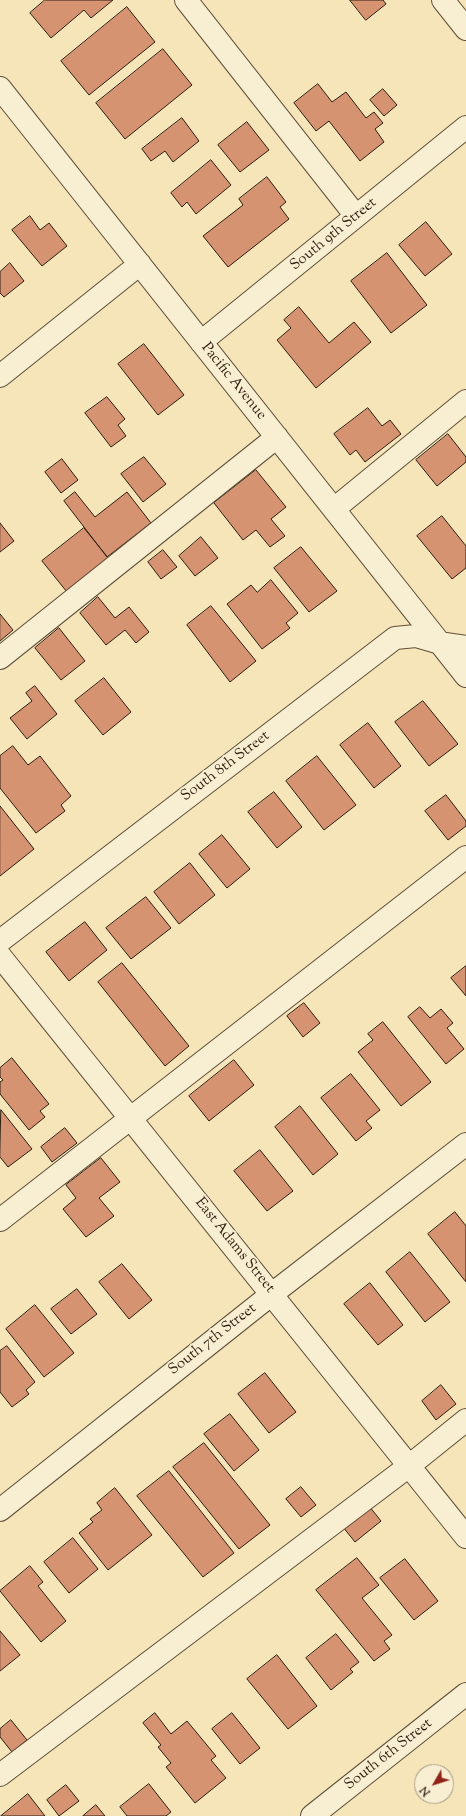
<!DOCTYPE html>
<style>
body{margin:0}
#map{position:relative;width:466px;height:1816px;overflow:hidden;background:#f5e5b9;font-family:"Sorts Mill Goudy",serif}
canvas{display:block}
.north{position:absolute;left:414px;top:1764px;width:40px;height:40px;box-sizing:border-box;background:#f8eed2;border:1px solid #a79a84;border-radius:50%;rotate:231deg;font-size:11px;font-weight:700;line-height:16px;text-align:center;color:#2d1d0f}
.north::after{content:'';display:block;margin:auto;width:14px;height:18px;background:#8f2418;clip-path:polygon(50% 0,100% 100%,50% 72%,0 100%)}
</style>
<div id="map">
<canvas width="466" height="1816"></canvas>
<div class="north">N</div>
</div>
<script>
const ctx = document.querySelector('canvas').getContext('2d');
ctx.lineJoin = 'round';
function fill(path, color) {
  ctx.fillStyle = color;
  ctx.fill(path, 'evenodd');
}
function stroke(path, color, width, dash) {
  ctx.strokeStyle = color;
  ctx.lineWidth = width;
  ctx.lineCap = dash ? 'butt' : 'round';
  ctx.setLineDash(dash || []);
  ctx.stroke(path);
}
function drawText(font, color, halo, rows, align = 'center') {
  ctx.font = font + ' "Sorts Mill Goudy",serif';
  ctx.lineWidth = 4;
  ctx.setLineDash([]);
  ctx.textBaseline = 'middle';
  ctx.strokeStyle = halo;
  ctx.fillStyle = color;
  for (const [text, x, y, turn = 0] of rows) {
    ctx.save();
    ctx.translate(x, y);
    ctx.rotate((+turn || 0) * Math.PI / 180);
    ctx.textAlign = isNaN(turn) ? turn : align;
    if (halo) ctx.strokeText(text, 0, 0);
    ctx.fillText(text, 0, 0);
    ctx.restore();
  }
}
const building = new Path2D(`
 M45,0H113L91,18L84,10L51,38L30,13Z
 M350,0H383L386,4L366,20Z
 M127,7L155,42L89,95L61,61Z
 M163,49L192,85L125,139L96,103Z
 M318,84L332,102L346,92L366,118L374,112L383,123L375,129L384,142L360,161L329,121L316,131L294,103Z
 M383,89L397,105L384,116L370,100Z
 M182,118L199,141L173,162L165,151L151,161L142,149Z
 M247,122L269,150L240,172L218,145Z
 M211,160L231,185L196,214L187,202L182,207L171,193Z
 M267,177L286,202L280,207L289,219L228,267L203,236L243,205L239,199Z
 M30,216L40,230L49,223L67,246L42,266L12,230Z
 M426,222L452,254L425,276L399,245Z
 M387,253L427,305L391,333L351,281Z
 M10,263L24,281L4,297L0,293V272Z
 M299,307L329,343L354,322L371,342L316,388L277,340L291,328L284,320Z
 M144,344L184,395L158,415L118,364Z
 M107,397L125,419L118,425L126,436L111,447L85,413Z
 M368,408L382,426L390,420L401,434L365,462L356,450L350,455L334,434Z
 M448,434L466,457V462L437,486L416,460Z
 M144,457L166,484L143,502L121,474Z
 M62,459L78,480L61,493L45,472Z
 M256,470L286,507L271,519L285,536L270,547L256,530L243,540L214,503Z
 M75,492L95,517L127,492L151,523L107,557L64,501Z
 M442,516L466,546V568L452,579L417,536Z
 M0,523L14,541L0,552Z
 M84,528L109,559L67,592L42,561Z
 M201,537L218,558L195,576L179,556Z
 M301,547L337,591L309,612L274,568Z
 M163,550L177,567L161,579L148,562Z
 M271,580L298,613L286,623L290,628L262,649L227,604L251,585L257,592Z
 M98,597L115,618L129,607L149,632L136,643L125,630L106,645L80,613Z
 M211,606L256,661L230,682L187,625Z
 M0,614L13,630L0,641Z
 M59,628L85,661L61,680L35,648Z
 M104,678L131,712L103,735L75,701Z
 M35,686L57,714L27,739L10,718L32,701L26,693Z
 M423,701L458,744L429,766L395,722Z
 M368,723L401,766L374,788L340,745Z
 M13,746L28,765L40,756L71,796L61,805L65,811L36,833L0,788V756Z
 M317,756L356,805L324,830L286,781Z
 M274,792L302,827L277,848L248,812Z
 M446,795L466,821V826L448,840L425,811Z
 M0,806L34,849L0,876Z
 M222,835L250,869L227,888L199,854Z
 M190,863L215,895L179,924L154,892Z
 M146,897L171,928L131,959L106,928Z
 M85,922L107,950L69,981L46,952Z
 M122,963L189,1046L165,1066L98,982Z
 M466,966V996L451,978Z
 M304,1003L320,1023L303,1037L287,1016Z
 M420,1007L430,1018L441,1009L453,1023L447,1028L464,1049L446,1064L408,1017Z
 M383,1022L431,1082L401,1106L358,1052L373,1040L368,1034Z
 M12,1058L49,1104L40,1111L45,1117L29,1130L0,1094V1082L3,1080L0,1077V1068Z
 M234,1060L254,1085L209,1121L189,1096Z
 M351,1074L380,1110L366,1121L372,1128L356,1141L321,1098Z
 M300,1106L338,1154L313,1175L275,1127Z
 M1,1110L32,1149L8,1167L0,1157Z
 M65,1128L77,1143L52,1162L41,1147Z
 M260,1150L293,1191L267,1211L234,1171Z
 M101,1158L120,1182L99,1198L114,1216L86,1237L63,1209L76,1198L66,1185Z
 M455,1212L466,1226V1282L428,1234Z
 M410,1252L450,1302L425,1322L386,1272Z
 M122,1264L152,1300L129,1319L99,1282Z
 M370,1283L403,1325L378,1345L344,1304Z
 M77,1289L97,1314L71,1334L51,1309Z
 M35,1305L74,1353L44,1377L6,1329Z
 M7,1346L35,1382L26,1390L29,1394L12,1407L0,1392V1351Z
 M265,1373L296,1412L269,1433L238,1394Z
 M441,1385L456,1404L436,1420L422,1401Z
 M230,1414L259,1450L234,1471L204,1434Z
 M204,1443L270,1525L239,1549L173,1467Z
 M169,1471L234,1553L203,1577L137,1496Z
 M301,1487L316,1505L301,1517L286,1499Z
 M115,1488L152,1535L108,1570L79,1533L93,1522L90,1519L102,1510L97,1503Z
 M369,1506L381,1521L355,1542L343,1527Z
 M73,1538L98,1569L69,1593L44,1562Z
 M357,1558L379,1585L362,1598L392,1635L384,1641L390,1649L374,1661L316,1590Z
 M405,1559L438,1601L414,1620L380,1578Z
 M30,1566L43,1582L38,1586L66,1621L41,1642L0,1591Z
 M0,1631L20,1655L0,1671Z
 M336,1634L359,1662L350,1669L353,1672L331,1690L306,1658Z
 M277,1655L317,1706L288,1729L247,1679Z
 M155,1713L171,1734L187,1721L216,1756L211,1760L226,1778L195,1803L166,1767L171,1763L158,1747L161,1745L143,1723Z
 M232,1713L260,1748L240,1764L212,1729Z
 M11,1720L27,1740L12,1752L0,1737V1729Z
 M149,1784L171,1812L166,1816H127L120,1807Z
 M66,1785L79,1801L59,1816L47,1800Z
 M28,1794L45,1816H1Z
 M96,1805L105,1816H83Z`);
const minor = new Path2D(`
 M186,0L356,216
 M443,0L466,29
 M0,88L466,676
 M201,342L466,127
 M0,376L140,264
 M334,509L466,401
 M0,658L277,437
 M0,941L395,638L416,636L440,643L466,647
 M0,956L466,1537
 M0,1220L466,857
 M0,1510L272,1294L466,1144
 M0,1775L409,1466L466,1420
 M312,1816L466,1694`);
const streetNames = [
 ["South 9th Street",334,235,-39],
 ["Pacific Avenue",233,382,51],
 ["South 8th Street",226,767,-37],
 ["East Adams Street",234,1246,51],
 ["South 7th Street",213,1340,-38],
 ["South 6th Street",389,1755,-38]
];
fill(building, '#d69372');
stroke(building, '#2d1d0f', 1);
stroke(minor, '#5f4f3a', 24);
stroke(minor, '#f8eed2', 22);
drawText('15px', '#2d1d0f', '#f8eed2', streetNames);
</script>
